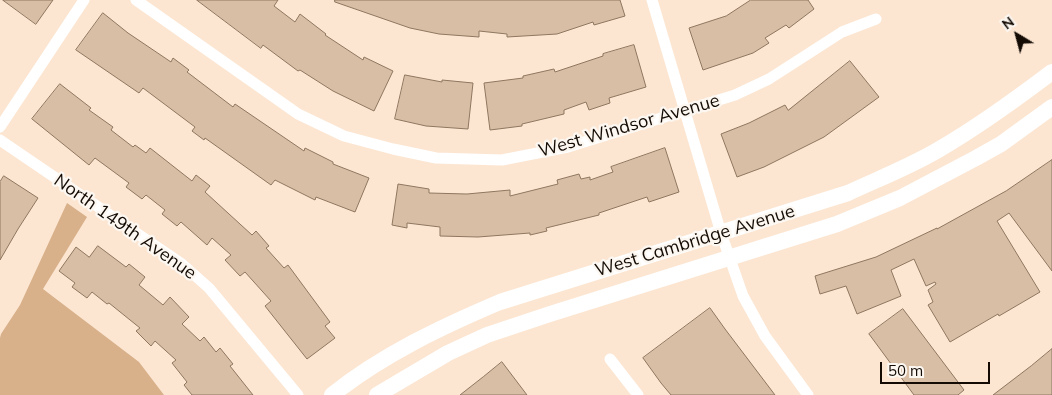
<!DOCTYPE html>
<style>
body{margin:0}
#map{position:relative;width:1052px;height:395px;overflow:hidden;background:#fce6d2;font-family:Mulish,sans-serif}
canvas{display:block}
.north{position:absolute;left:992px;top:10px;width:50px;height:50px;-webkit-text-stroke:4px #fcf7f1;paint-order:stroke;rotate:323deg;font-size:14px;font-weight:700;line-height:20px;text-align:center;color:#130b04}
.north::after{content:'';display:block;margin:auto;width:18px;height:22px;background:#130b04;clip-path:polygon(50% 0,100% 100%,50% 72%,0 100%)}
.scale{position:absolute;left:880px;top:362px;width:110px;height:22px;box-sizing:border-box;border:2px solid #130b04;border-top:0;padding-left:6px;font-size:15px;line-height:18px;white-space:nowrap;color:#130b04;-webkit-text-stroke:4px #fcf7f1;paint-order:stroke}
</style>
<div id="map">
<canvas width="1052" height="395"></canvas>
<div class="north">N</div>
<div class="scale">50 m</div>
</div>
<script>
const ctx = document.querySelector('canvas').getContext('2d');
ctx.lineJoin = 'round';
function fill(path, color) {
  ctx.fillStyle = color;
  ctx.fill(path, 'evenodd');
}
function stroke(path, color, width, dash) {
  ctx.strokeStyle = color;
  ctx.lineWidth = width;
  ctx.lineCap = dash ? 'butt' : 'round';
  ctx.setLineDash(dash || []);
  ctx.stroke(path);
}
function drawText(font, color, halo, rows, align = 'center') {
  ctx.font = font + ' Mulish,sans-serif';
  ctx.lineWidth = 4.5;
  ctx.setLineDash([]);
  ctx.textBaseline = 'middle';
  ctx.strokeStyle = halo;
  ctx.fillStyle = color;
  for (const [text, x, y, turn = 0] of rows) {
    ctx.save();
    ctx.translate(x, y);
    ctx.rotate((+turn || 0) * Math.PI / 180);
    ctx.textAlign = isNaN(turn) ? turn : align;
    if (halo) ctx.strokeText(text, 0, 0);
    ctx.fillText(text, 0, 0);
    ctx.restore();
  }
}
const green = new Path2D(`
 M67,203L87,217L43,289L139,362L164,395H0V338L1,334L20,305Z`);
const building = new Path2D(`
 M3,0H53L36,24Z
 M197,0H278L274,6L295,22L300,14L326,34L325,35L363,60L364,57L393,71L374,111L333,91L300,70L298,71L263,45L261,48Z
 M335,0H620L625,16L594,25L593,22L557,34L507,37V34L479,31V37L439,34L410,28L335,2Z
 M751,0H808L814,9L789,28L786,25L765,38L769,43L753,53L703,70L689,28L726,16Z
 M103,13L128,33L171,62L173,58L189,70L187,72L233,107L235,104L304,151L305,148L333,162V164L369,178L355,212L316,197L315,200L275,180L271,185L205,138L204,140L192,131L195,127L143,88L139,93L76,50Z
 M634,45L646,87L609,98L610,103L589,110L586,102L564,110V114L522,124V126L490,130L484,83L523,78V76L554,69L555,72L603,56V54Z
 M850,61L879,97L824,137L764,167L737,177L721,134L749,123L785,105L788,110Z
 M405,75L442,82V80L473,83L468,129L426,126L395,119Z
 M60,84L91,108L89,110L113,127L111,130L133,147L135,145L146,153L150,148L192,181L196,175L210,186L205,192L252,235L256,231L269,246L266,248L284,268L288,265L330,322L325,326L335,338L307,359L265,306L271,301L245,272L240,276L225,260L231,255L212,238L207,245L181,222L177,226L162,214L165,210L146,195L142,199L126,187L129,183L95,158L89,165L32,119Z
 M665,148L679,192L649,202L647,197L599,213V215L546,228L547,231L530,235V233L478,237L440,236V227L407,223V228L392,225L398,184L429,189V193L467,194L510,190V196L558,184L557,180L579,174L581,179L590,177V180L613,172L611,167Z
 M1052,160V271L1009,213L997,221L1040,292L999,316L998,314L950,342L928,305L933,302L928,290L936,284L935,282L926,286L914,259L891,270L901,296L857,314L846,286L820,294L815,276L876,257L937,228V229L1006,191Z
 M4,176L38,198L18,229L0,260V182Z
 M98,246L126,267L129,264L145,277L139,285L163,305L170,297L189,317L182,324L200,341L204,337L216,352L220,348L233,364L230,366L253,395H192L184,385L187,382L172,363L176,360L155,341L151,346L136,331L140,328L109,303L107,304L92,292L87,298L72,287L75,283L59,271L76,247L89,257Z
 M710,308L725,329L775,395H671L661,383L643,358Z
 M903,309L964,390L958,395H914L869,334Z
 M1052,349V395H993L1031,366Z
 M502,362L527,395H460L483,377Z`);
const street = new Path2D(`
 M136,0L298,114L344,136L393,149L436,158L502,160L568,147L735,95L769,79L842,32L876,19
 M652,0L721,233L743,296L765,336L808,395
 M0,127L84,0
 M0,140L182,264L209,288L298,395
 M610,359L638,395`);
const secondary = new Path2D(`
 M332,395C382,355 441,327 500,302L848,193C878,179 909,167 938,150C978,127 1015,100 1052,72
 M377,395L448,353L487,335L550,314L837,224L900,198L976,158L1001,144L1052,107`);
const streetNames = [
 ["West Windsor Avenue",629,126,-16],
 ["North 149th Avenue",125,227,35],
 ["West Cambridge Avenue",695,241,-17]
];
fill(green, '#d8b089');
fill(building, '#d8bea5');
stroke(building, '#8e765f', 1);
stroke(street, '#fff', 11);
stroke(secondary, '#fff', 16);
drawText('18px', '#130b04', '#fcf7f1', streetNames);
</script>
